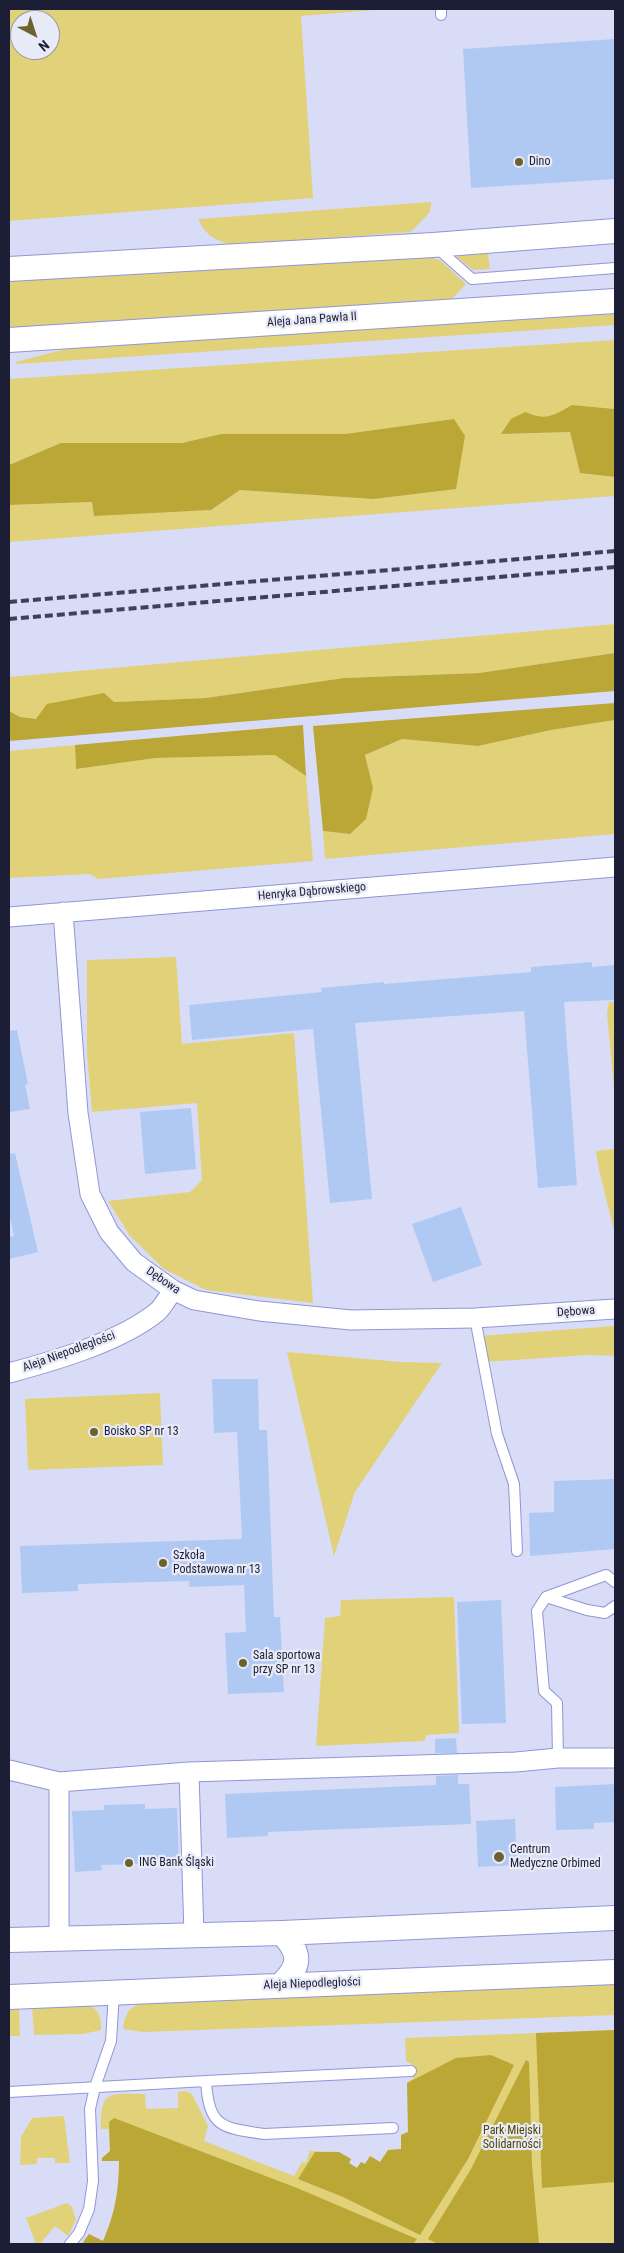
<!DOCTYPE html>
<meta charset="utf-8">
<style>
body{margin:0}
#map{position:relative;width:624px;height:2253px;overflow:hidden;background:#d8dcf6;font-family:"Roboto Condensed",sans-serif}
canvas{display:block}
.frame{position:absolute;inset:0;border:10px solid #1c1e36;pointer-events:none}
.north{position:absolute;left:10px;top:10px;width:50px;height:50px;box-sizing:border-box;background:#e8eaf7;border:1px solid #9698aa;border-radius:50%;rotate:140deg;font-size:14px;font-weight:700;line-height:20px;text-align:center;color:#1c1e36}
.north::after{content:'';display:block;margin:auto;width:18px;height:22px;background:#6b622f;clip-path:polygon(50% 0,100% 100%,50% 72%,0 100%)}
</style>
<div id="map">
<canvas width="624" height="2253"></canvas>
<div class="frame"></div>
<div class="north">N</div>
</div>
<script>
const ctx = document.querySelector('canvas').getContext('2d');
ctx.lineJoin = 'round';
function fill(path, color) {
  ctx.fillStyle = color;
  ctx.fill(path, 'evenodd');
}
function stroke(path, color, width, dash) {
  ctx.strokeStyle = color;
  ctx.lineWidth = width;
  ctx.lineCap = dash ? 'butt' : 'round';
  ctx.setLineDash(dash || []);
  ctx.stroke(path);
}
function drawText(font, color, halo, rows, align = 'center') {
  ctx.font = font + ' "Roboto Condensed",sans-serif';
  ctx.lineWidth = 4.5;
  ctx.setLineDash([]);
  ctx.textBaseline = 'middle';
  ctx.strokeStyle = halo;
  ctx.fillStyle = color;
  for (const [text, x, y, turn = 0] of rows) {
    ctx.save();
    ctx.translate(x, y);
    ctx.rotate((+turn || 0) * Math.PI / 180);
    ctx.textAlign = isNaN(turn) ? turn : align;
    if (halo) ctx.strokeText(text, 0, 0);
    ctx.fillText(text, 0, 0);
    ctx.restore();
  }
}
const green = new Path2D(`
 M9,9H387L301,16L313,198L9,221ZM20,20H50V50H20Z
 M431,202L430,212L411,232L231,245C215,240 205,235 198,219Z
 M488,253L490,269L473,270L457,257L459,254Z
 M431,257L441,261L466,284L451,300L9,330V280Z
 M615,314V325L17,364L16,362L73,347Z
 M615,340V409L572,405L559,413L501,434L570,432L580,473L615,477V496L9,542V505L93,502L94,515L211,510L240,490L373,499L454,419L345,434H221L183,443H61L9,465V379Z
 M615,624V653L479,673L344,678L206,698L114,702L36,719L20,717L9,711V677Z
 M615,720V834L325,859L323,831L350,834L373,788L365,755L402,739L478,746L551,730Z
 M75,745L76,769L156,758L275,755L306,776L313,861L98,879L90,874L9,878V751Z
 M176,957L182,1044L294,1033L313,1303L206,1290L164,1269L130,1236L108,1201L190,1192L202,1180L197,1103L92,1112L87,1053V960Z
 M609,1002H615V1099L607,1013Z
 M615,1149V1234L599,1170L596,1151Z
 M615,1326V1356L588,1355L484,1362L479,1336Z
 M287,1352L401,1362L442,1363L355,1492L334,1556Z
 M160,1393L163,1465L28,1470L25,1399Z
 M454,1597L459,1733L426,1735L425,1741L316,1746L325,1618L340,1616L341,1600Z
 M615,1984V2015L143,2032L123,2029C125,2014 129,2006 145,2002Z
 M87,2004C100,2010 101,2017 101,2030L83,2034L34,2035L32,2007Z
 M19,2008L20,2036H9V2009Z
 M615,2030V2244H81L89,2234L103,2241C115,2214 119,2190 119,2161H102V2158L110,2151L109,2129H101C100,2089 110,2094 145,2094L146,2109L178,2108V2092L185,2091L192,2094L208,2126L204,2141L294,2176L302,2162L306,2163L310,2151L339,2152L351,2159L349,2163L357,2168L361,2162L365,2164L370,2156L380,2162L388,2150L401,2149V2135L408,2132L409,2080L413,2079L412,2064L406,2061L405,2038Z
 M64,2116L70,2163H55V2158H37V2164L20,2165L21,2137L32,2118Z
 M67,2203L72,2207L76,2220L68,2236L55,2226L40,2244H36L26,2218Z`);
const forest = new Path2D(`
 M572,405L615,409V477L580,473L570,432L501,434L511,419L525,412C546,421 553,416 572,405Z
 M454,419L465,436L456,489L373,499L240,490L211,510L94,516L92,502L9,505V465L61,443H182L221,434H345Z
 M615,653V691L9,741V711L20,717L36,719L47,704L104,693L114,702L206,698L344,678L479,673Z
 M615,703V720L551,730L478,746L402,739L365,755L373,788L366,819L350,834L323,831L313,726Z
 M303,725L306,776L275,755L156,758L76,769L75,745Z
 M615,2030V2182L542,2188L536,2033Z
 M491,2055L514,2065L468,2159L420,2235L343,2197L298,2179L315,2152H339L351,2159L349,2163L357,2168L361,2162L365,2164L370,2156L380,2162L388,2150L401,2149V2135L408,2132L407,2083L456,2058Z
 M526,2060L529,2062L532,2165L539,2244H438L428,2239L471,2169Z
 M114,2118L297,2188L417,2239L413,2244H84V2241L89,2234L103,2241C115,2214 119,2190 119,2161H102V2158L110,2151L109,2122Z`);
const building = new Path2D(`
 M615,39V179L471,188L463,49Z
 M592,962V967L615,965V1000L564,1002L577,1185L538,1188L524,1011L355,1023L372,1199L330,1203L313,1029L192,1040L189,1005L322,992L321,988L384,982V984L531,972V967Z
 M17,1030L28,1084L25,1085L30,1109L9,1112V1031Z
 M191,1108L196,1169L145,1174L140,1112Z
 M15,1153L38,1252L9,1259V1237L14,1236L9,1213V1154Z
 M461,1207L482,1265L433,1282L412,1224Z
 M212,1379H258L259,1430H267L274,1617H280L284,1692L228,1694L225,1633L246,1632L244,1585L189,1587V1581L78,1584V1591L22,1593L20,1546L242,1539L237,1432L214,1433Z
 M615,1479V1549L530,1556L529,1513L554,1512V1481Z
 M501,1600L506,1723L462,1724L457,1602Z
 M456,1738L457,1753H435V1739Z
 M458,1775V1784H469L471,1824L268,1832V1836L227,1838L225,1794L436,1785V1776Z
 M615,1784V1822L594,1823V1829L556,1830L555,1787Z
 M145,1804V1809L177,1808L179,1863L101,1865L102,1870L75,1872L72,1811L104,1810V1805Z
 M515,1819L517,1865L478,1867L476,1821Z`);
const service = new Path2D(`
 M441,9V15
 M436,247L472,279L615,268
 M475,1318L497,1434L514,1484L517,1551
 M546,1597L587,1610L605,1613L615,1606
 M558,1758L557,1703L544,1691L537,1611L546,1597L606,1575L615,1582
 M9,2092L206,2081
 M393,2128L264,2134C221,2128 209,2127 206,2081L411,2071
 M70,2244L79,2233L89,2209L93,2181L90,2109L95,2087L111,2041L114,1993`);
const minor = new Path2D(`
 M63,912L78,1113L90,1194L109,1232L134,1262L173,1290L194,1300L259,1311L351,1320L475,1318L615,1309
 M9,917L615,867
 M9,1373C54,1361 120,1342 157,1312C163,1307 168,1297 173,1290
 M9,1770L59,1782L189,1772L516,1762L558,1758H615
 M189,1772L194,1935
 M59,1940V1782`);
const tertiary = new Path2D(`
 M9,269L433,245L615,231
 M9,340L615,301
 M9,1940L282,1933L615,1918
 M282,1984C302,1965 300,1952 282,1933
 M9,1997L615,1972`);
const rail = new Path2D(`
 M9,602L615,551
 M9,619L615,567`);
const markers = [
 [519,162,5,"#6b622f"],
 [94,1432,5,"#6b622f"],
 [163,1563,5,"#6b622f"],
 [243,1663,5,"#6b622f"],
 [499,1857,6,"#6b622f"],
 [129,1863,5,"#6b622f"]
];
const poiNames = [
 ["Dino",529,162],
 ["Boisko SP nr 13",104,1432],
 ["Szkoła",173,1556],
 ["Podstawowa nr 13",173,1570],
 ["Sala sportowa",253,1656],
 ["przy SP nr 13",253,1670],
 ["Centrum",510,1850],
 ["Medyczne Orbimed",510,1864],
 ["ING Bank Śląski",139,1863]
];
const streetNames = [
 ["Aleja Jana Pawła II",312,320,-4],
 ["Henryka Dąbrowskiego",312,892,-5],
 ["Dębowa",163,1281,34],
 ["Dębowa",576,1312,-4],
 ["Aleja Niepodległości",69,1352,-20],
 ["Aleja Niepodległości",312,1984,-2]
];
const parkNames = [
 ["Park Miejski",512,2131],
 ["Solidarności",512,2145]
];
fill(green, '#e1d279');
fill(forest, '#baa735');
fill(building, '#afc9f3');
stroke(service, '#9096d4', 12);
stroke(minor, '#9096d4', 21);
stroke(tertiary, '#9096d4', 26);
stroke(service, '#fff', 10);
stroke(minor, '#fff', 19);
stroke(tertiary, '#fff', 24);
stroke(rail, '#3e4159', 4, [8, 4]);
for (const [x, y, r, color] of markers) {
  const dot = new Path2D();
  dot.arc(x, y, r, 0, 2 * Math.PI);
  ctx.fillStyle = color;
  ctx.fill(dot);
  stroke(dot, '#e8eaf7', 2);
}
drawText('12px', '#1c1e36', '#e8eaf7', poiNames, 'left');
drawText('12px', '#1c1e36', '#e8eaf7', streetNames);
drawText('12px', '#504607', '#e8eaf7', parkNames);
</script>
